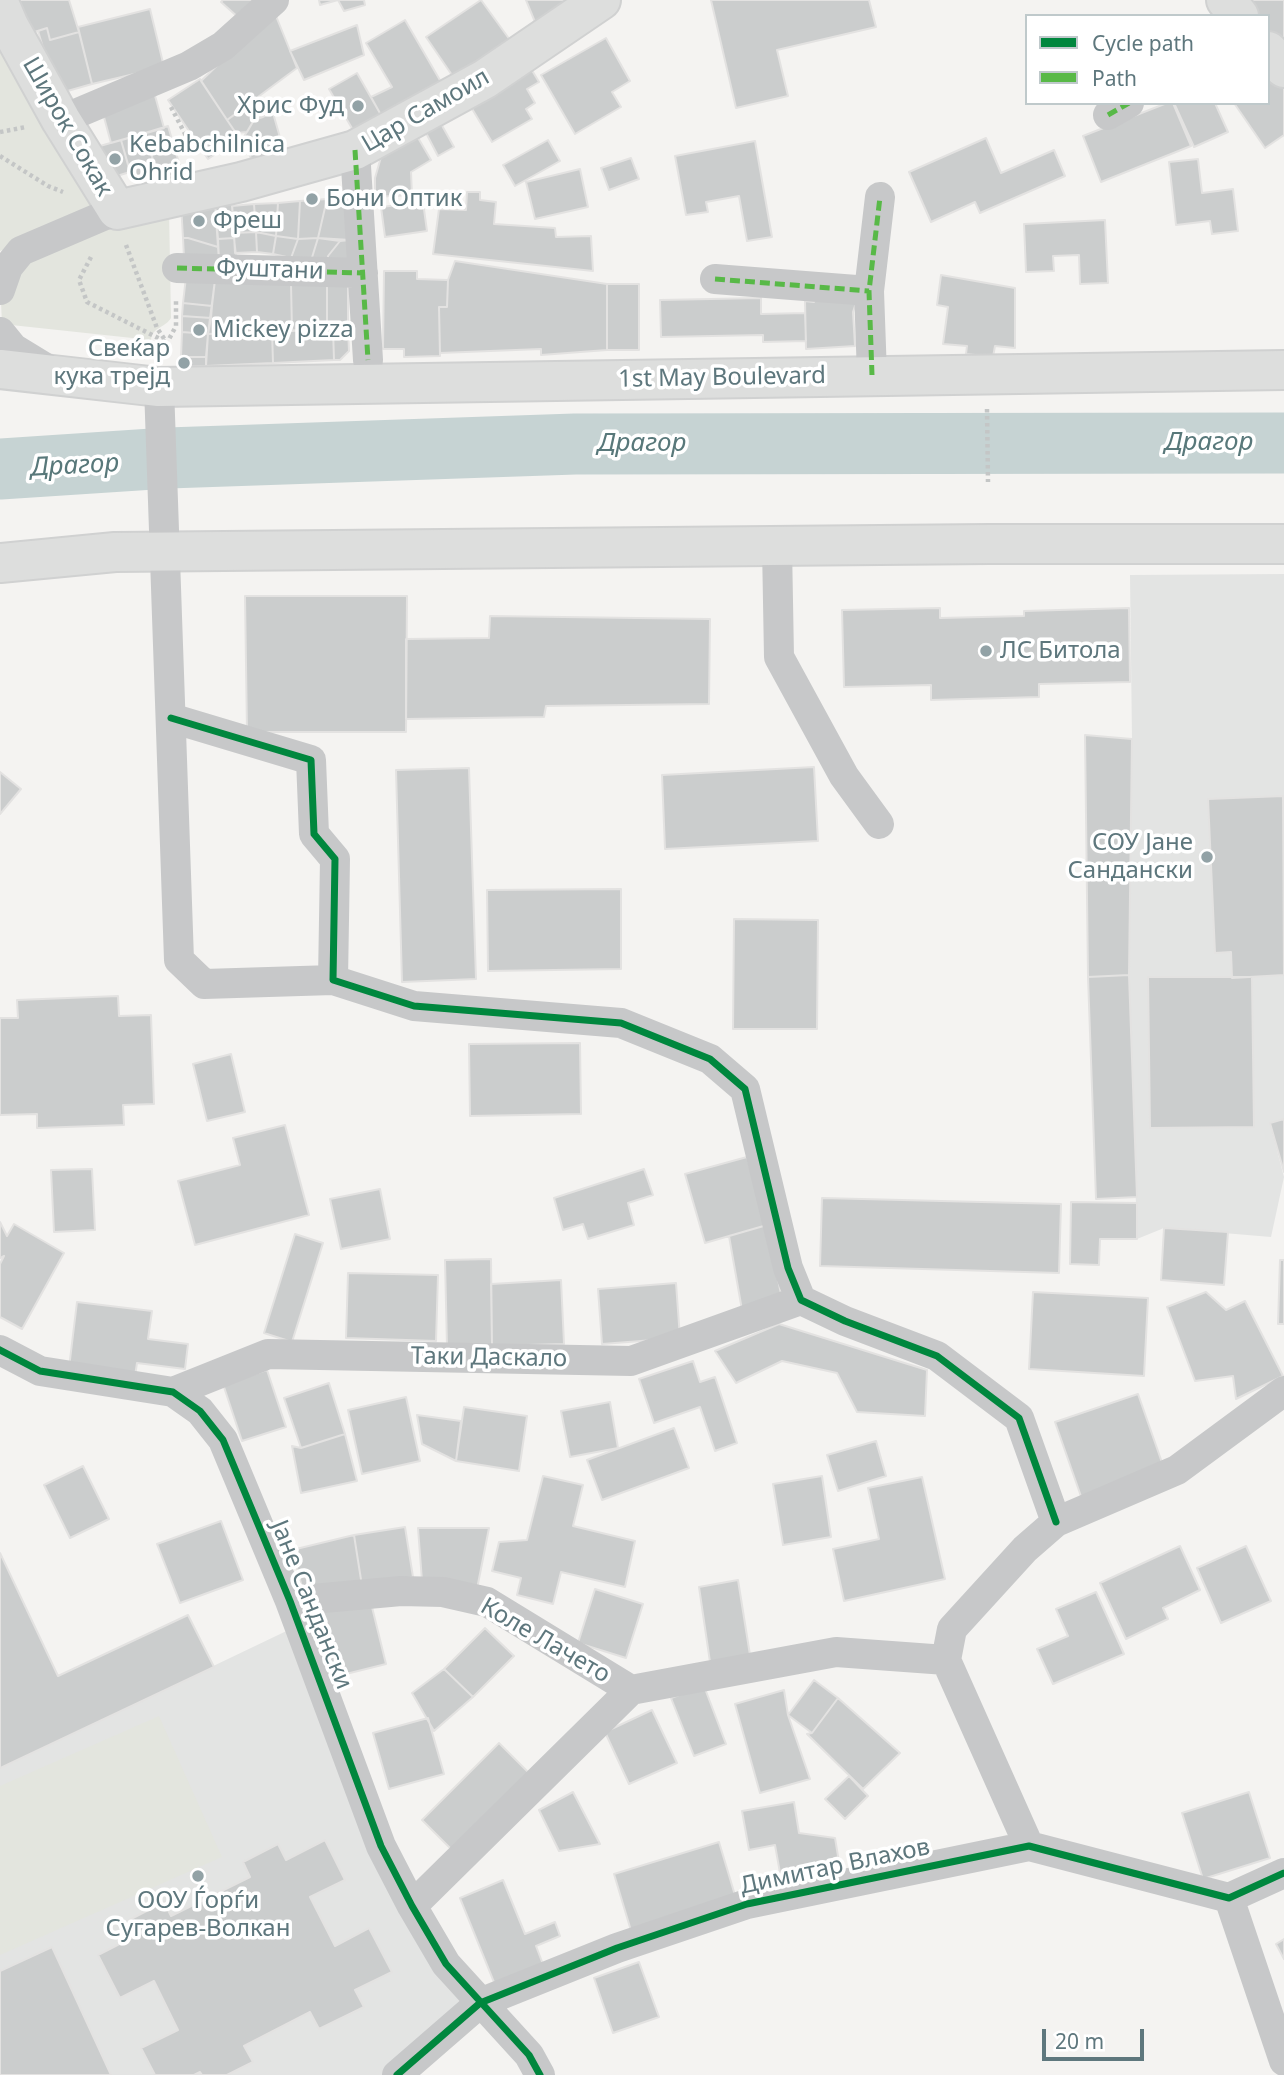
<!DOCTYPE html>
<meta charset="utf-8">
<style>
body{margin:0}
#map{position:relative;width:1284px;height:2075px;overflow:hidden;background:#f4f3f1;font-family:"Noto Sans",sans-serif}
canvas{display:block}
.legend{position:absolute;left:1025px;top:14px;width:245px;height:91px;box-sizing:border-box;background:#fff;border:2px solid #bfc9cb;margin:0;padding:9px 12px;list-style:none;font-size:21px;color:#5e777d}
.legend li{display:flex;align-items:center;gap:14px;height:35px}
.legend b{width:35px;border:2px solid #bfc9cb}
.scale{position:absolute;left:1042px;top:2029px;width:102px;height:32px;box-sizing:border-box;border:4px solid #5e777d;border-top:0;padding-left:9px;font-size:21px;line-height:24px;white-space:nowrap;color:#5e777d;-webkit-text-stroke:5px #fff;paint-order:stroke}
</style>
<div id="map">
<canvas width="1284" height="2075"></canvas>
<ul class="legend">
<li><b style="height:9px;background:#00873e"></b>Cycle path</li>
<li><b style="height:9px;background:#58b947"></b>Path</li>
</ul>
<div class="scale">20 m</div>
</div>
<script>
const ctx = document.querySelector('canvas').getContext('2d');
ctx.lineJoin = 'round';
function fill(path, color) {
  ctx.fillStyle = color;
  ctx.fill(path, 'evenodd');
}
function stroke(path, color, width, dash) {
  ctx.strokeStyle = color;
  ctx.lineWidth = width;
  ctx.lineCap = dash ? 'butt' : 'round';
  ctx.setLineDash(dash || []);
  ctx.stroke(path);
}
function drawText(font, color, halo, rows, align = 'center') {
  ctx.font = font + ' "Noto Sans",sans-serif';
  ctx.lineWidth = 7;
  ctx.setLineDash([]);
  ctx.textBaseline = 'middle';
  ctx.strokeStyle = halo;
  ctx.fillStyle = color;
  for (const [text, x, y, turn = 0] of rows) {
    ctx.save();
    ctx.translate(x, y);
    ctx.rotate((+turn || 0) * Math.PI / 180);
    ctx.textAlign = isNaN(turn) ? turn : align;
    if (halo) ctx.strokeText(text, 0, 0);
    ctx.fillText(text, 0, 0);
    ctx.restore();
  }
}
const built = new Path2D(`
 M1284,574V1119L1270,1124L1284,1177L1271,1237L1164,1228L1137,1239L1129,975L1132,739L1130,575Z
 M299,1625L351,1763L480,2003L397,2075H0V1768Z`);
const green = new Path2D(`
 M0,45L40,124L82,189L112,209L0,251Z
 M169,210L171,318C165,328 152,327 151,340L2,324L1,302L23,254Z
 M159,1716L222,1857L0,1955V1786Z`);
const river = new Path2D(`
 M0,469L168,458L575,444L1284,443`);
const building = new Path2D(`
 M15,0H69L79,32L50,40L47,28L25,35Z
 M223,0H256L239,18L221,2Z
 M319,0H364L365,5L344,11L338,0L320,5Z
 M481,0L510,40L454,78L426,37Z
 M526,0H586L535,22Z
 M711,0H869L876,27L777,50L788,96L736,108Z
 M1249,0H1284V43L1268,34V16H1258Z
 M150,9L164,67L92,84L78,27Z
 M274,11L297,68L227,120L201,81Z
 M405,20L441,82L381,115L371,97L392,87L366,43Z
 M357,25L364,55L304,80L290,51Z
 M47,28L50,40L79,32L92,84L57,94L38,31Z
 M606,38L630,81L612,92L621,107L575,134L541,75Z
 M1268,61L1284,84V135L1265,148L1234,103H1268Z
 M530,67L539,82L527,89L535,103L526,109L532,119L492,142L468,102Z
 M357,73L381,115L353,130L329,89Z
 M200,79L239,138L208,159L168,100Z
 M154,92L164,128L111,143L101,106Z
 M253,102L263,117L254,120L247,132L236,133L227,120Z
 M1167,103H1173L1191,146L1101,182L1083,136Z
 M1174,103H1215L1228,132L1194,147Z
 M273,113L287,162L256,168L242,140L254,120Z
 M440,122L454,147L438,156L425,131Z
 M168,126L182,173L159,180L145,133Z
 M145,133L156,171L132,178L121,140Z
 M417,136L431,160L411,172L412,195L375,197V178L381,157Z
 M986,138L1001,173L1054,150L1065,176L980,213L975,202L931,222L909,172Z
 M121,140L130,172L110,178L100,146Z
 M548,140L560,161L515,186L503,165Z
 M755,141L772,237L747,241L739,196L706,202L708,212L686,215L675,156Z
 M631,158L639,179L609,190L601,168Z
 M1198,159L1202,193L1233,189L1238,231L1212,234L1210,221L1176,225L1169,162Z
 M580,169L588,207L535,219L526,182Z
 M467,192H480V200L496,202L494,224L555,228L556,237L591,236L593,271L433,254L439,209L466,210Z
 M327,199L318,238L298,239L300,201Z
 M327,199H342L349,204L350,240L318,238Z
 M300,201L298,239L276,236L278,203Z
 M232,202L234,238L218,239L215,203Z
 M423,202L427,231L385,237L381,207Z
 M215,203L218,247L188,238H183L181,204Z
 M278,203L276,236L256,232L254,204Z
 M254,204L256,232L234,233L232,206Z
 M1105,220L1108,283L1080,284L1079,255L1053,256L1054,271L1026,272L1024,224Z
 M256,232L257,252L235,253L234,233Z
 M256,232L276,236L273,254L257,252Z
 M276,236L298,239L291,258L273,254Z
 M183,238H188L218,247L219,260L184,258Z
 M234,238L236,256L219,260L218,239Z
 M318,238L310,264L291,258L298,239Z
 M318,238L340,241L328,256V265L310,264Z
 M350,240V265H328V256L340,241Z
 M455,261L607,284V350L541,355V349L440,353L439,307H447L448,280Z
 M384,271H417V279L448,280L447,307H439L440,356L404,357V349H383Z
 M941,275L1015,288V348L995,346L993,357L966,354L967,346L943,344L948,307L937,305Z
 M186,277L215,280L212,306L183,303Z
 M215,280L291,284L292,331L208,334Z
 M291,284H327V329L292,331Z
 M327,284H348V329H327Z
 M607,284H639V350H607Z
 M816,293L857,300L853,312L855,346L806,349L805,301L814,302Z
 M761,298V314L805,313L806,341L763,342V335L661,337L660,300Z
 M183,303L212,306L211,318L182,316Z
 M182,316L211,318L208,334L182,332Z
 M333,329L334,360L273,363L272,331Z
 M333,329H348L349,351L340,360H334Z
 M272,331L273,363L206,366L208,334Z
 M182,332L208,334L206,357H181Z
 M181,357H206V366L181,367Z
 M245,596H407L406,732H247Z
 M940,608V618L1024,616V611L1129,608L1130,682L1039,684V697L931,700V685L844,687L842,610Z
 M490,616L710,619L709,704L546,706L544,717L406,719V639L489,638Z
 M1085,735L1132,739L1129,975L1088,977Z
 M814,767L818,841L665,849L662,775Z
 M469,768L476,979L402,982L396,770Z
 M0,772L21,789L0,814Z
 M1283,796L1284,975L1232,978L1231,952L1215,953L1208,799Z
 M621,889V969L488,971L487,890Z
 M734,919L818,920L817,1029H733Z
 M1129,975L1137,1197L1096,1199L1088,977Z
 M1148,977H1252L1254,1127L1150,1128Z
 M118,996L119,1016L151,1015L154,1104L123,1105L124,1125L37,1128V1114L0,1115V1018H18L17,1000Z
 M580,1043L581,1114L470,1116L469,1044Z
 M231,1054L245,1112L207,1121L193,1064Z
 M1284,1119V1172L1270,1123Z
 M285,1125L309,1215L195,1245L178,1181L240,1165L233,1138Z
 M747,1157L767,1225L705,1243L685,1174Z
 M92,1169L95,1230L54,1232L51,1170Z
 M644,1169L653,1195L628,1203L634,1225L588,1239L583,1224L563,1230L554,1198Z
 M380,1189L390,1239L341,1249L330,1199Z
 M822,1198L1061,1204L1059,1273L820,1266Z
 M1071,1202L1137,1203V1239H1100L1099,1265L1070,1264Z
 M0,1222L7,1236L14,1224L64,1253L22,1329L0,1317V1264L4,1256L0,1258Z
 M767,1225L782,1299L742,1310L729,1236Z
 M1164,1228L1228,1232L1224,1285L1161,1280Z
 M295,1234L323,1243L292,1342L264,1333Z
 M491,1259L492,1346L447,1347L445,1260Z
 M1280,1260H1284V1324H1278Z
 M348,1273L438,1275L436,1341L346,1338Z
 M561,1280L564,1344L492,1346L491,1284Z
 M676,1283L680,1338L602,1344L598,1289Z
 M1033,1292L1148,1298L1144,1376L1029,1369Z
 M1206,1292L1226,1310L1245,1301L1283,1376L1236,1399L1233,1376L1195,1381L1167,1307Z
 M77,1302L152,1311L148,1339L188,1344L185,1369L137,1363L135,1376L69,1368Z
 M779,1324L927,1370L925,1416L857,1412L837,1373L782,1361L736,1383L715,1351Z
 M693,1361L700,1382L715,1377L737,1443L715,1451L700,1407L654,1423L639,1379Z
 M267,1370L286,1427L242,1441L223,1384Z
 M329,1383L345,1434L301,1448L284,1398Z
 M1138,1394L1166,1474L1083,1502L1055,1422Z
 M406,1397L420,1461L362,1474L348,1410Z
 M610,1402L618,1448L570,1457L561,1411Z
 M464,1407L527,1416L519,1471L456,1461Z
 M417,1415L461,1421L456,1461L422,1444Z
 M674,1428L689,1468L602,1500L587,1460Z
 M345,1434L357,1481L301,1493L292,1446L301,1448Z
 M876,1441L886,1476L838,1491L827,1455Z
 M83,1466L109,1519L70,1538L44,1485Z
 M543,1476L583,1485L573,1526L635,1541L625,1587L561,1572L553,1604L517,1595L521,1578L492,1571L499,1542L527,1540Z
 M822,1476L831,1537L783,1545L773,1484Z
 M922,1477L945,1579L844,1601L833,1549L879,1539L868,1488Z
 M221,1521L243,1580L180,1603L157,1544Z
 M405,1527L413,1577L362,1586L354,1535Z
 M418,1528H489L477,1589L422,1581Z
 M354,1535L362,1586L305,1598L292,1550Z
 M1180,1546L1200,1590L1163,1608L1168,1619L1126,1639L1100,1583Z
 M1246,1546L1271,1601L1221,1623L1197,1568Z
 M0,1553L58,1676L188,1615L214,1667L0,1768Z
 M738,1580L750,1655L710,1662L699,1587Z
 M595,1589L643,1604L626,1658L578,1643Z
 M1096,1592L1124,1654L1053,1684L1037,1649L1068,1636L1056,1609Z
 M370,1599L386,1664L330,1678L314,1613Z
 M485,1628L514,1656L473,1697L444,1669Z
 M444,1669L473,1697L434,1731L412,1693Z
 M814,1680L838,1698L812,1733L788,1715Z
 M704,1686L726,1744L694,1756L671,1698Z
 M784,1690L788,1715L810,1779L760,1793L735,1704Z
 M838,1698L900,1753L863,1789L807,1734L812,1733Z
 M652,1710L677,1763L629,1784L605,1732Z
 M428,1718L444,1774L389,1789L373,1733Z
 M499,1743L530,1774L453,1851L422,1820Z
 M849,1776L868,1796L845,1819L825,1799Z
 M573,1792L600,1844L559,1851L539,1810Z
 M1249,1792L1270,1858L1203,1879L1182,1813Z
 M794,1802L799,1833L835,1838L841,1874L782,1884L775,1845L749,1850L742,1811Z
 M325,1840L345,1880L310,1897L335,1946L369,1928L392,1972L355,1990L364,2007L319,2029L310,2012L244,2046L253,2062L227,2075H202L200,2072L194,2075H155L141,2048L178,2030L154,1981L120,1998L98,1955L137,1935L129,1920L164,1902L171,1916L250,1877L243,1862L278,1844L286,1860Z
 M719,1842L737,1902L632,1934L614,1874Z
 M503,1880L525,1934L555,1922L560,1936L536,1946L544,1967L496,1987L460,1898Z
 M1284,1939V1959L1276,1944Z
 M52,1947L111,2075H0V1971Z
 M639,1962L659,2017L613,2033L594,1978Z`);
const path = new Path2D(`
 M171,107L196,155
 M0,132L26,127
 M0,156L48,186L63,192
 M126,245L157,328L167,343L176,326V299
 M91,257L79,280L87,302L166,342
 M987,409L988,482`);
const street = new Path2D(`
 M1108,115L1129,103
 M61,120L189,66L223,46L274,0
 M355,150L368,360
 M177,268L363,273
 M715,279L869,291
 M0,290L8,267L21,251L117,210
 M0,332L13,348L54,373
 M872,375L869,291L880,197
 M159,387L179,960L204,984L333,980
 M777,546L779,657L844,776L879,824
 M171,718L311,760L314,834L335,859L333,980L414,1006L621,1023L710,1059L745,1089L788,1268L801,1300L845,1321L937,1356L1019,1418L1056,1522
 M0,1350L40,1371L173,1392L200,1411L223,1440L290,1601L381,1846L412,1906L446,1964L529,2055L540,2075
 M173,1392L268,1354L631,1361L801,1300
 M290,1601L401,1591L443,1592L487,1602L631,1690L836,1652L946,1660
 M1029,1846L946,1660L952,1629L1025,1549L1056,1522L1177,1470L1284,1391
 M1229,1898L1284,2061
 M412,1906L631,1690
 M397,2075L480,2003L617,1948L747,1904L1029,1846L1229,1898L1284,1873`);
const secondary = new Path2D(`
 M1226,0L1239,16
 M0,5L9,26L61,120L117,210L241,182L355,150L485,79L601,0
 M1268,51L1284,68
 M0,369L159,387L1284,370
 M0,563L115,552L989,544H1284`);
const quiet = new Path2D(`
 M1108,115L1129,103
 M355,150L368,360
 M177,268L363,273
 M715,279L869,291
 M872,375L869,291L880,197`);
const cycleway = new Path2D(`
 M171,718L311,760L314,834L335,859L333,980L414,1006L621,1023L710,1059L745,1089L788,1268L801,1300L845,1321L937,1356L1019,1418L1056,1522
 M0,1350L40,1371L173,1392L200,1411L223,1440L290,1601L381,1846L412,1906L446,1964L529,2055L540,2075
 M397,2075L480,2003L617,1948L747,1904L1029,1846L1229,1898L1284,1873`);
const markers = [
 [358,106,7,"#92a2a6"],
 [115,159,7,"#92a2a6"],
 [312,199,7,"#92a2a6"],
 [199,221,7,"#92a2a6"],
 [199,330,7,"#92a2a6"],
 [184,363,7,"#92a2a6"],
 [986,651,7,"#92a2a6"],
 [1207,857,7,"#92a2a6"],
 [198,1876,7,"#92a2a6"]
];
const poiNames = [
 ["Хрис Фуд",344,106,"right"],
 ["Kebabchilnica",129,145],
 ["Ohrid",129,173],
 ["Бони Оптик",326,199],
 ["Фреш",213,221],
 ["Mickey pizza",213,330],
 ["Свеќар",170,349,"right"],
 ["кука трејд",170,377,"right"],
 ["ЛС Битола",1000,651],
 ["СОУ Јане",1193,843,"right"],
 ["Сандански",1193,871,"right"],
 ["ООУ Ѓорѓи",198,1901,"center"],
 ["Сугарев-Волкан",198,1929,"center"]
];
const streetNames = [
 ["Цар Самоил",426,111,-30],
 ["Широк Сокак",67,127,60],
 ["Фуштани",270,270,2],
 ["1st May Boulevard",722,378,-1],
 ["Таки Даскало",489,1358,1],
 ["Јане Сандански",311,1605,68],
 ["Коле Лачето",545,1641,30],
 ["Димитар Влахов",835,1867,-12]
];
const waterNames = [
 ["Драгор",1209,443],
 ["Драгор",642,444],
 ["Драгор",75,466,-3]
];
fill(built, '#e3e4e3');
fill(green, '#e3e5de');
stroke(river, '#c6d3d3', 61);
fill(building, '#cbcdcd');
stroke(building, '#e3e2e1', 2);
stroke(secondary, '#d0d1d1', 42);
stroke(path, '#c4c6c6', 4.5, [3.5, 3.5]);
stroke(street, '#c7c8c9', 30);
stroke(secondary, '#dddedd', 38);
stroke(quiet, '#58b947', 5, [10, 5]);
stroke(cycleway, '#00873e', 7);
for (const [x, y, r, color] of markers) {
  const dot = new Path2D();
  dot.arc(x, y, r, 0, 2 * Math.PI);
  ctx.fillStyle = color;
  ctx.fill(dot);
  stroke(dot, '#fff', 2.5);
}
drawText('24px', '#5e777d', '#fff', poiNames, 'left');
drawText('24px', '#5e777d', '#fff', streetNames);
drawText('italic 26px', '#58787a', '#fff', waterNames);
</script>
